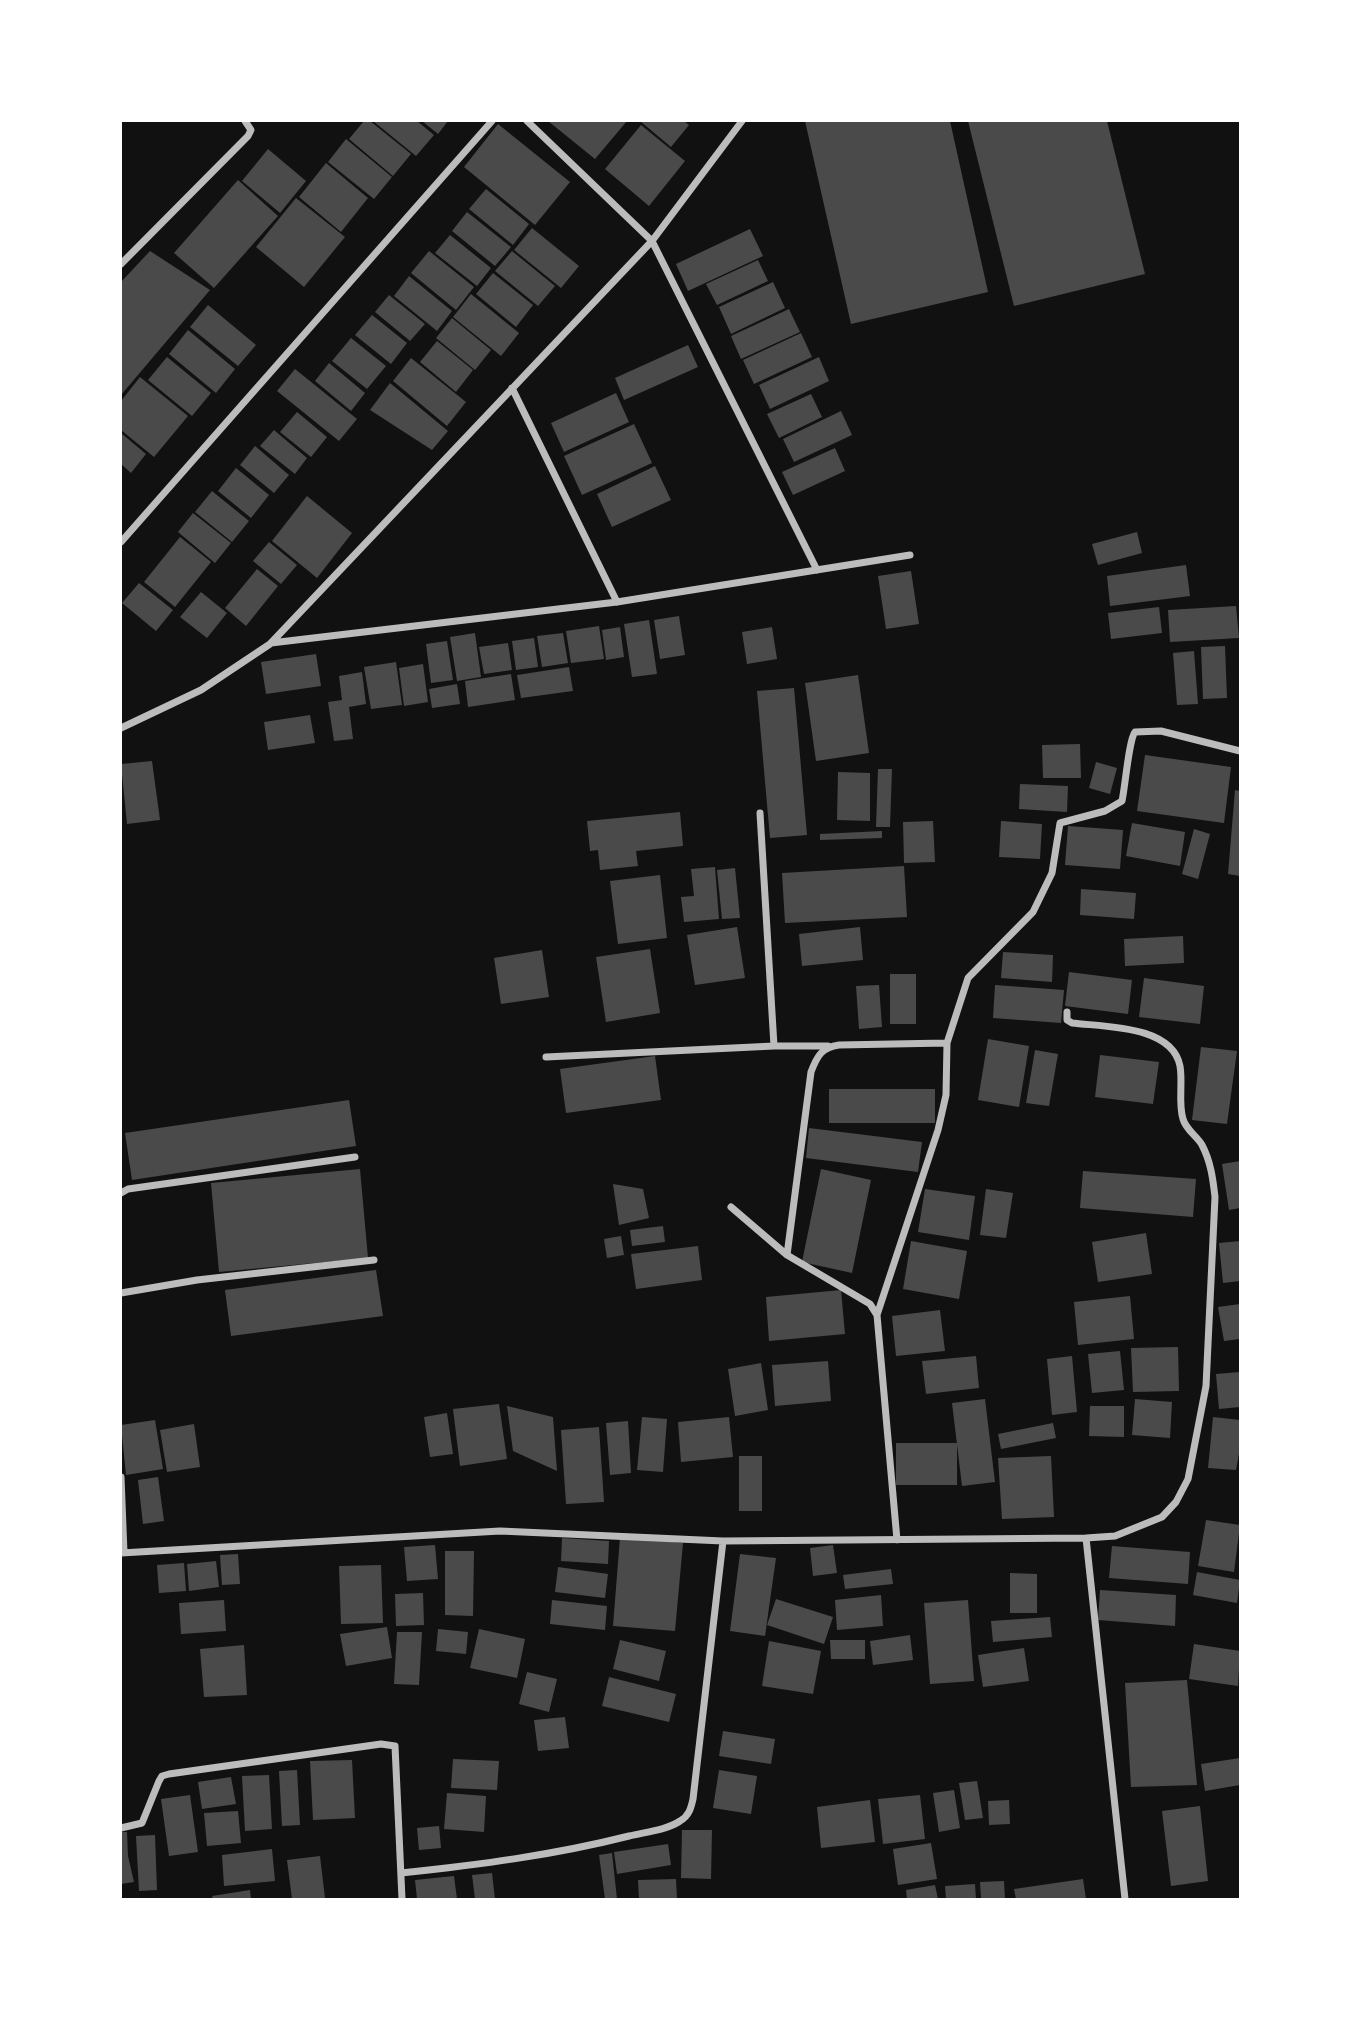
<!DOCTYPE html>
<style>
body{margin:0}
#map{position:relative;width:1361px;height:2020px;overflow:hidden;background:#111;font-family:Merriweather,serif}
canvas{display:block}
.frame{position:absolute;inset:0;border:122px solid #fff;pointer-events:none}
</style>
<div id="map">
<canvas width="1361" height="2020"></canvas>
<div class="frame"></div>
</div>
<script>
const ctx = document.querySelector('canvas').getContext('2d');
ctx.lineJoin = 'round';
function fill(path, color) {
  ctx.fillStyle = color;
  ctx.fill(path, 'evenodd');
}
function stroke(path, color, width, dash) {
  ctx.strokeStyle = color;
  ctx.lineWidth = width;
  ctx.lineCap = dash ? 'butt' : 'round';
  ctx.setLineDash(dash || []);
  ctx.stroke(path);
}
const building = new Path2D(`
 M364,121H370L411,154L393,176L349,139Z
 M373,121H417L434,135L416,156Z
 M422,121H448L438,134Z
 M548,121H627L595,159Z
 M640,121H684L689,125L671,147Z
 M805,121H950L988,292L851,324Z
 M968,121H1107L1145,274L1014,306Z
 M498,124L570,182L535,225L464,167Z
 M641,125L685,161L649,206L605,169Z
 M346,139L392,177L374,199L328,162Z
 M268,149L306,181L280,213L242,181Z
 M326,163L368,198L341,232L299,197Z
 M238,180L278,216L214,288L174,253Z
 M486,189L529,224L513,245L469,209Z
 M296,198L345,237L304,287L256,247Z
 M467,212L511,247L495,266L452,231Z
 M532,228L579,266L561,288L514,250Z
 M750,229L763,256L688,291L676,264Z
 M450,235L491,268L477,286L435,253Z
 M150,251L210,290L121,395V282Z
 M429,251L474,287L456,310L411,273Z
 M512,251L555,286L538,306L495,271Z
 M758,260L768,281L717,305L706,284Z
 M493,273L533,305L516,327L476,294Z
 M409,276L452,311L437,331L394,296Z
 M773,282L785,308L731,334L719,307Z
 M471,294L519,333L501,356L453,317Z
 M389,295L425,324L410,341L375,312Z
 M208,305L256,345L238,366L190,327Z
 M789,309L800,332L741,359L731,336Z
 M372,315L407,343L391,364L355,335Z
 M452,318L491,350L475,370L436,338Z
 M188,330L235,369L216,393L169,354Z
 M801,333L812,357L754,384L743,360Z
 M351,338L386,366L367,389L332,361Z
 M437,341L473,370L456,392L420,362Z
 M688,345L698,367L624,400L615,378Z
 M167,357L211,393L192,416L148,380Z
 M819,357L829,381L770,409L759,385Z
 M411,358L466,402L447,426L393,381Z
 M329,363L365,393L351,411L315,381Z
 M295,369L357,419L339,441L277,391Z
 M140,377L188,416L154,457L121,430V401Z
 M390,383L448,431L432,450L370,410Z
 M616,393L629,422L564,452L551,423Z
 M811,394L822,417L779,438L767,414Z
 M841,411L852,435L794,462L783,439Z
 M297,412L327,437L311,457L280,432Z
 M634,424L652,463L582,495L564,456Z
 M274,430L307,458L295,474L260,446Z
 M121,433L146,454L131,473L121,464Z
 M255,446L289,475L274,493L240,465Z
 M835,448L845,471L793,495L782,472Z
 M655,466L671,500L612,527L597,494Z
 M236,468L269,495L251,518L218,491Z
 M212,491L249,521L232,542L195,512Z
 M307,496L352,533L317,578L272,541Z
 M193,513L231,543L215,563L178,532Z
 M1137,532L1142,553L1098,565L1092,544Z
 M180,537L211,562L175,607L144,582Z
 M269,542L297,565L281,584L253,561Z
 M1186,565L1190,596L1110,606L1107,576Z
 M257,569L278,586L246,626L225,608Z
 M911,571L919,624L886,629L878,576Z
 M139,583L173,610L156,631L122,603Z
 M201,592L227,613L207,638L180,617Z
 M1236,606L1239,638L1170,642L1168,610Z
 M1159,607L1162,633L1111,639L1108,613Z
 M679,616L685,655L660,659L654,620Z
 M649,620L657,674L632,677L624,624Z
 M599,626L604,659L571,663L566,631Z
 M620,627L624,657L606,660L602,630Z
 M772,627L777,659L747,664L742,632Z
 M475,633L481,677L457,681L450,637Z
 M563,633L568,663L542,667L537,636Z
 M534,638L538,667L516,670L512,641Z
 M447,641L453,680L431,683L426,644Z
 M508,643L512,670L484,674L479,647Z
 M1225,646L1227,698L1203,699L1201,647Z
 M1194,651L1198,704L1177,705L1173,653Z
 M316,654L321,686L266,694L261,662Z
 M396,662L402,705L371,709L364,667Z
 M423,664L428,702L404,706L399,668Z
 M569,667L573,691L521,698L517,675Z
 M362,672L366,704L349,707L353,739L334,741L328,702L342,700L339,676Z
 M511,674L515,700L468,707L465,681Z
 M858,675L869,753L816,761L805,683Z
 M457,684L460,704L432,708L429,689Z
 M794,688L807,835L770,838L757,691Z
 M310,715L315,743L268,750L264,722Z
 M1080,744L1081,778H1043L1042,745Z
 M1145,755L1231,767L1224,823L1137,811Z
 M152,761L160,820L127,824L121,764Z
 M1096,762L1117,768L1110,794L1089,788Z
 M878,769H892L890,827H876Z
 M838,772L870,773V821L837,820Z
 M1020,784L1068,786L1067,812L1019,809Z
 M1235,790L1240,791V876L1228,874Z
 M680,812L683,846L636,851L638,866L600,870L598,850L590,851L587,821Z
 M933,821L935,862L904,863L903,822Z
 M1001,821L1042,824L1040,859L999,857Z
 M1132,823L1185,832L1180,866L1126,856Z
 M1068,826L1123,830L1120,869L1065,865Z
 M1194,829L1210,834L1198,879L1182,874Z
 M882,831V838L820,840V834Z
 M904,866L907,917L785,923L782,873Z
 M715,867L719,919L684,922L681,897L694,896L691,869Z
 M735,868L740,918L722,919L717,870Z
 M660,875L667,938L618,944L610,881Z
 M1081,889L1136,893L1134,919L1080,915Z
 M737,927L745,978L695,985L687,935Z
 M860,927L863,960L802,966L799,934Z
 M1183,936L1184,963L1125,966L1124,939Z
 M650,949L660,1013L606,1022L596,957Z
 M542,950L549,997L501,1004L494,958Z
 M1003,952L1053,955L1052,982L1001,978Z
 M1069,972L1132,980L1128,1014L1065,1006Z
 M890,974H916V1024H890Z
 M1144,978L1204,986L1200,1024L1139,1017Z
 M879,985L882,1027L859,1029L856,986Z
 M995,985L1064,990L1061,1023L993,1018Z
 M988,1039L1029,1046L1019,1107L978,1100Z
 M1201,1047L1237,1051L1227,1124L1192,1120Z
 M1035,1050L1058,1054L1049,1106L1026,1103Z
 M1100,1055L1159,1062L1153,1104L1095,1097Z
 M655,1056L661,1100L566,1113L560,1069Z
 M829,1089H935V1123H829Z
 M349,1100L356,1146L132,1180L125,1133Z
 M809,1128L922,1142L918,1172L806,1158Z
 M1240,1161V1208L1229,1210L1222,1164Z
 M360,1169L368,1258L219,1272L211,1183Z
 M821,1169L871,1180L852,1273L802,1262Z
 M1083,1171L1196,1179L1193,1217L1080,1208Z
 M613,1184L643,1189L649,1218L619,1225Z
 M925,1189L975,1196L969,1240L918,1232Z
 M986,1189L1013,1193L1006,1238L980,1235Z
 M663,1226L665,1242L632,1246L630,1230Z
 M1146,1233L1152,1274L1098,1282L1092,1242Z
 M621,1236L624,1255L607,1258L604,1239Z
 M911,1241L967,1251L959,1299L903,1289Z
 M1240,1241V1281L1223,1283L1219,1243Z
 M698,1246L702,1280L636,1289L631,1254Z
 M376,1270L383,1316L231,1336L225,1290Z
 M841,1290L845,1334L769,1341L766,1297Z
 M1130,1296L1134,1339L1078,1345L1074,1302Z
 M1240,1304V1339L1224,1341L1218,1307Z
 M940,1310L945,1351L896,1356L892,1316Z
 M1178,1347L1179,1391L1133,1392L1131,1348Z
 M1120,1351L1124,1390L1092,1393L1088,1354Z
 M976,1356L979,1388L926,1394L922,1361Z
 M1072,1356L1077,1412L1052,1415L1047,1359Z
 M828,1361L831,1401L775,1406L772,1365Z
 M761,1363L768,1410L735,1416L728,1369Z
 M1240,1372V1407L1219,1409L1216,1374Z
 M985,1399L995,1482L962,1486L952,1403Z
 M1135,1399L1172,1402L1170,1438L1132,1435Z
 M499,1404L507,1459L460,1466L453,1409Z
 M507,1406L553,1417L557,1471L513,1451Z
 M1090,1406H1124V1437L1089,1436Z
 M447,1413L453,1454L430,1457L424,1417Z
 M642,1417L667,1419L663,1472L637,1470Z
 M729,1417L733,1457L681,1462L678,1422Z
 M1213,1417L1240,1420V1448L1236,1470L1208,1468Z
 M155,1420L163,1469L126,1475L121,1425Z
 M628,1421L631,1473L610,1475L606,1423Z
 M1053,1423L1056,1438L1001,1449L998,1434Z
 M194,1424L200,1467L167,1472L160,1430Z
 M599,1427L604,1502L566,1504L561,1430Z
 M896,1443H957V1485H896Z
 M739,1456H762V1511H739Z
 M1051,1456L1054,1517L1002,1519L998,1458Z
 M158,1477L164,1521L143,1524L138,1480Z
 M1206,1520L1240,1525L1234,1572L1198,1566Z
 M620,1537L683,1543L675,1631L613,1626Z
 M562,1538L609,1541L608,1564L561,1561Z
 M435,1545L438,1579L407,1581L404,1547Z
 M833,1545L837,1573L813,1576L810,1548Z
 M1112,1546L1190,1552L1188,1584L1109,1578Z
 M445,1551H474L473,1616L445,1615Z
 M238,1554L240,1584L222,1585L220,1555Z
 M740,1554L776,1558L765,1636L730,1631Z
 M216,1561L219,1587L189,1591L187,1564Z
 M184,1563L186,1591L159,1593L157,1565Z
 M381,1565L383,1623L341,1624L339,1566Z
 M558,1567L608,1574L605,1598L555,1592Z
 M891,1569L893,1584L845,1589L843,1575Z
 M1197,1572L1240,1580L1237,1603L1193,1595Z
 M1010,1573L1037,1574V1613H1010Z
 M1100,1590L1176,1595L1175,1626L1098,1620Z
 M423,1593L424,1625L396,1626L395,1594Z
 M881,1595L883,1626L837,1630L835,1600Z
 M776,1599L833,1617L824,1644L767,1625Z
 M224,1600L226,1631L181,1634L179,1603Z
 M552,1600L607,1606L605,1630L550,1624Z
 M968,1600L974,1681L930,1684L924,1603Z
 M1050,1617L1052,1637L993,1642L991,1621Z
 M387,1627L392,1658L346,1666L340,1634Z
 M438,1629L468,1632L466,1654L436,1651Z
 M479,1629L525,1639L517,1678L470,1668Z
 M397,1632H422L419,1685L394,1684Z
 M910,1635L913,1660L873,1665L870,1641Z
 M620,1640L666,1651L659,1681L613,1669Z
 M830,1640H865V1659H831Z
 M769,1641L821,1651L813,1694L762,1686Z
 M1194,1644L1240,1651L1238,1686L1189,1679Z
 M244,1645L247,1695L204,1697L200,1649Z
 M1024,1648L1029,1681L983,1687L978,1655Z
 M527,1672L557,1679L549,1712L519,1704Z
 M609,1677L676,1694L669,1722L602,1706Z
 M1187,1680L1197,1785L1131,1787L1125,1683Z
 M565,1717L569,1748L538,1751L534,1720Z
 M723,1731L775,1739L771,1764L719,1756Z
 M1240,1758V1785L1205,1791L1201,1764Z
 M453,1759L499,1761L497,1790L451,1788Z
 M352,1760L355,1818L313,1820L310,1761Z
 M297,1770L300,1825L282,1826L279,1771Z
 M719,1770L757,1776L751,1814L713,1808Z
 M269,1775L272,1829L245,1831L242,1776Z
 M231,1777L236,1804L202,1809L198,1782Z
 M977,1781L983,1818L965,1820L959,1783Z
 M954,1790L960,1828L939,1832L933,1793Z
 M447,1793L486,1796L484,1832L444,1829Z
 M190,1795L198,1852L169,1856L161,1799Z
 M920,1795L925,1839L883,1844L878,1799Z
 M870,1800L875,1842L821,1848L817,1807Z
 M1009,1800L1010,1824L989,1825L988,1801Z
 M1200,1806L1208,1881L1171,1886L1162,1811Z
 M238,1811L241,1843L207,1846L204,1813Z
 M439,1826L441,1848L419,1850L417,1828Z
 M682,1830H712L711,1879L681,1878Z
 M121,1832H127L128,1856L134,1882L121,1884Z
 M155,1835L157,1890L139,1891L136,1836Z
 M931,1843L937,1879L898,1885L893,1849Z
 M668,1844L671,1865L617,1874L614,1852Z
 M272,1849L275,1881L224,1886L222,1855Z
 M612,1853L617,1899H605L599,1855Z
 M320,1856L325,1898L292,1899L287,1860Z
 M492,1873L495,1899H475L472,1875Z
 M454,1876L457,1899H417L415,1880Z
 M676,1879L677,1899H639L638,1880Z
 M1083,1879L1086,1899H1016L1014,1889Z
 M1004,1881L1005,1899H981L980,1882Z
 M975,1884L976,1899H946L945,1886Z
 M935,1885L938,1899H907L906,1890Z
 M250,1890L251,1899H213L212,1896Z`);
const minor = new Path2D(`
 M527,121L652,241L817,570
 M121,264L248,136L251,130L245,121
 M512,388L617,602
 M121,542L492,121
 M271,643L617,602L910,555
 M121,728L201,690L270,644L652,241L742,121
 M760,813L774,1046
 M546,1057L774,1046H828
 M121,1193L128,1189L355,1157
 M731,1207L787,1255L870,1304L877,1315L897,1540
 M787,1255L811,1072C817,1056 822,1047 839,1045L947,1043
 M121,1293L197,1280L374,1260
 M877,1315L938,1130L946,1095L947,1043L968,978L1033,912L1052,873L1060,823L1105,811L1122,801C1125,788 1129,739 1135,732L1161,731L1240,751
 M121,1477L124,1553
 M1086,1538L1125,1899
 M121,1553L500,1531L723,1541L1086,1538L1115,1536L1162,1517L1176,1502L1188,1479L1206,1386L1215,1197C1213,1180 1211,1162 1202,1145C1197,1136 1186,1130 1183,1119C1178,1103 1183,1083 1180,1066C1172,1025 1104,1027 1072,1023L1067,1020V1012
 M121,1828L142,1823L159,1781L162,1776L169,1774L381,1744L395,1746L402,1899
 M401,1873C478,1865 554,1855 629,1836C645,1832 667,1830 680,1821C689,1816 691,1808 693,1799L723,1541`);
fill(building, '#4a4a4a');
stroke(minor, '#bcbcbc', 7);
</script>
